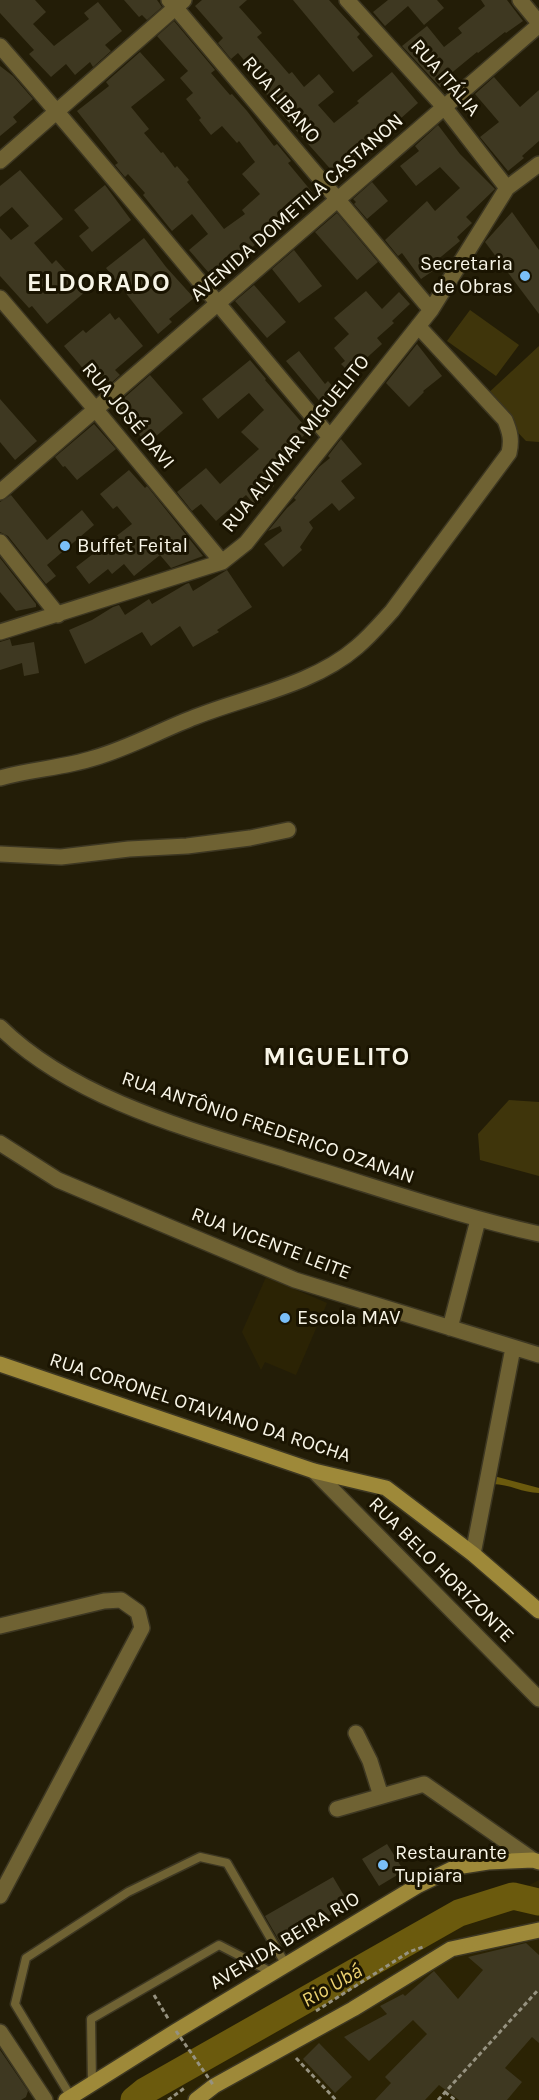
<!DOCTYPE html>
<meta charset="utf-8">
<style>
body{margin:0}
canvas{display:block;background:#231d07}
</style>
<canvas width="539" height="2100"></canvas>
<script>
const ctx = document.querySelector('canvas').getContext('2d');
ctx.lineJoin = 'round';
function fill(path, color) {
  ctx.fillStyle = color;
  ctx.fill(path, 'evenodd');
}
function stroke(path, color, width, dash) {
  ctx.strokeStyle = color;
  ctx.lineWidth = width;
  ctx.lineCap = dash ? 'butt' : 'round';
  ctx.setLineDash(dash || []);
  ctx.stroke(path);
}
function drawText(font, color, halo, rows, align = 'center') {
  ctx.font = font + ' Karla,sans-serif';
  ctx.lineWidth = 6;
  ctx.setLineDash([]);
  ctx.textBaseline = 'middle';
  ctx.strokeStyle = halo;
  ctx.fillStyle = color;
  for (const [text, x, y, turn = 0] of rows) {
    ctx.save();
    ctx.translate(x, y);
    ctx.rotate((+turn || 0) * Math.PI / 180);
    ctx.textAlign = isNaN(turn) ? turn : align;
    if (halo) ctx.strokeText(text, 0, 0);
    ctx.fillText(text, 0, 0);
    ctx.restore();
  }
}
const built = new Path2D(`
 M266,1277L327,1303L296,1375L265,1362L261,1370L242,1332Z
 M539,1880V2100H124Z`);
const green = new Path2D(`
 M470,310L519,345L496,376L447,341Z
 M539,346V442L526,441L484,397Z
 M509,1100L539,1102V1176L480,1160L478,1134Z`);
const water = new Path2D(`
 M490,1475L539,1488V1493C523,1493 509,1484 493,1484Z`);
const river = new Path2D(`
 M134,2100L145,2091L459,1913L513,1896L539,1902`);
const building = new Path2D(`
 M0,0H35L46,12L33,24L54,46L89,19L84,13L98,2L122,31L105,45L111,51L93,67L90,62L75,75L66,64L51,77L29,54L34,50L0,13Z
 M124,0H157L162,7L147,20L142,15L139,17Z
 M202,0H247L239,7L262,33L257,37L289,74L292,72L304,87L319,74L334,92L318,105L334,123L359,103L357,101L392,72L418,103L381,136L334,173L277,109L265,92L269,90L238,53L231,59L218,43L223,38L195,6Z
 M293,0H329L360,34L357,37L373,56L353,72Z
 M388,0H437L444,8L424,25L408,6L385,26L373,12Z
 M481,0H507L523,21L506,33L505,32L478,53L477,52L449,75L452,77L440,87L402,46L427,26L444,47L462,33L458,28L485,6Z
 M174,21L215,70L211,73L230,95L232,94L247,111L274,146L277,144L291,161L288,163L312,192L290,210L291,211L275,224L277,226L260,241L227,267L229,270L216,281L189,250L208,234L192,214L172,231L143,195L145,193L128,174L125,177L115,165L118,163L77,111L109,86L106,82L140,52L165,80L131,107L149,129L144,133L161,153L163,152L175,168L177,166L189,180L187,182L224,229L245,214L242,210L260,194L242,174L255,162L239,141L237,143L222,126L211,135L199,120L201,118L186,99L193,93L180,78L188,71L157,36Z
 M0,66L13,76L33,99L13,117L17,122L0,136Z
 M494,77L520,107L539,90V141L522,156L524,158L508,171L480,137L499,122L475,94Z
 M438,125L460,154L495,189L466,217L472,223L457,237L460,241L436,261L440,266L421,279L402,253L398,256L385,240L427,201L435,211L460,188L440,167L416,186L400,166L419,151L415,146Z
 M20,170L63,219L34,243L52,264L56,260L85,292L47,324L32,306L29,308L0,276V228L11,240L29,226L12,207L0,217V186Z
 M372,182L388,201L367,219L354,204L356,202L353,199Z
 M105,185L131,220L92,252L79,236L89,228L74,210Z
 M512,212L539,250V314L485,242Z
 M337,213L378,262L357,280L315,232Z
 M144,238L166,267L194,298L169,319L172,322L158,334L106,268Z
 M294,250L322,286L299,303L272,269Z
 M254,285L286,322L267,338L235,301Z
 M366,291L382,309L399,292L410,304L392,321L394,323L377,338L382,344L350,373L341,364L345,361L334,348L349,334L334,318Z
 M110,313L115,320L119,317L143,346L115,370L120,375L102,391L64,346L83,330L86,333Z
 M417,344L442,376L423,391L424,392L409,407L386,383Z
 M299,351L325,384L328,381L342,397L327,410L286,361Z
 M250,360L266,379L265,380L309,431L292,446L297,451L268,479L274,486L254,504L246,495L216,521L201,504L192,511L177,492L206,468L220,484L259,449L241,432L264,410L249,393L218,419L202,399Z
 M150,375L183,413L147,444L115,406Z
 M0,399L37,441L15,460L0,442Z
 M94,424L116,449L77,480L65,466L63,467L55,457Z
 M341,439L362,464L341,481L355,498L339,511L332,503L309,522L313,528L300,547L302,550L283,567L264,544L282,531L280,526L268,531L287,508L296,500L294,498L319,467L330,458L328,456Z
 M129,470L145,488L147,486L203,556L171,568L160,555L134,576L124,564L112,574L108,569L89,584L76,567L132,524L117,506L113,509L100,494Z
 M11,495L47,540L82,510L94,525L47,565L56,576L46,584L8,536L0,532V502Z
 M0,558L36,604V607L16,611L0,592Z
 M227,570L252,607L217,630L219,632L193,647L180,626L151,646L142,632L85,664L69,630L92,620L113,607L119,605L125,615L149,599L152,604L186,584L189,583L193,591Z
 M10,639L12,646L34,642L39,673L24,676L22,663L0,670V642Z
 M387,1844L404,1871L379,1886L362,1859Z
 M333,1877L349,1904L281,1944L265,1916Z
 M526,1943L539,1955V2043L532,2037L505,2068L522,2082L507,2100H459L439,2085L425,2100H375L391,2083L385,2077L427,2034L413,2020L369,2061L344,2037L387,2014L380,2006L403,1994L405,1996L434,1971L458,1999L483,1970L468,1957Z
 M319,2043L352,2077L335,2093L303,2059Z
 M0,2050L28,2091L26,2097L21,2100H0Z`);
const path = new Path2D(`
 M154,1995L169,2020
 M316,2011L409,1952L423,1947
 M296,2058L336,2100
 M445,2092L455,2100
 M168,2100L186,2087
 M438,2100L539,1989`);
const lane = new Path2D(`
 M92,2084L91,2019L219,1945L273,1973
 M71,2097L15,2004L26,1958L128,1892L200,1857L227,1863L286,1965`);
const street = new Path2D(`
 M169,0L431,310
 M347,0L445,108L507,188
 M520,0L539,23
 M0,46C112,174 219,306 329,436
 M0,161L184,0
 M0,298L96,410L222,562
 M0,492L539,25
 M0,542L58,615
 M0,632L222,562L246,543L431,310L507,188L539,164
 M0,778C31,769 63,768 94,758C129,748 161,730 195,717C248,696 313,685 357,647C370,636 381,623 392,611L509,453C512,440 510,432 505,420L418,326
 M0,854L61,857L129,849L187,846L250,838L288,830
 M0,1027C77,1103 203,1133 303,1165C382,1189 459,1216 539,1234
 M0,1143L58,1180L295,1280L539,1355
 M450,1328L478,1220
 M314,1471L539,1699
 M473,1554L513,1348
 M0,1626L104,1601L121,1600L138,1612L142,1628L0,1896
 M356,1733L370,1761L381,1796
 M337,1809L424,1784L533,1860
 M0,2032L45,2100`);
const secondary = new Path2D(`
 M0,1364L314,1471L386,1488L473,1554L539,1611
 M66,2100L176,2031L417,1886L456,1867L488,1862L533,1860L539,1862
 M196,2100L214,2086L353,2009L451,1949L539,1930`);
const pathBridge = new Path2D(`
 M176,2031L214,2086`);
const markers = [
 [525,276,6,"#7abff8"],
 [65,546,6,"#7abff8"],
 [285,1318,6,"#7abff8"],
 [383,1865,6,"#7abff8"]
];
const streetNames = [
 ["RUA ITÁLIA",445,78,49],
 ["RUA LIBANO",281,100,49],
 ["AVENIDA DOMETILA CASTANON",297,208,-41],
 ["RUA JOSÉ DAVI",128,416,50],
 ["RUA ALVIMAR MIGUELITO",296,444,-51],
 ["RUA ANTÔNIO FREDERICO OZANAN",268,1128,19],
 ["RUA VICENTE LEITE",271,1244,21],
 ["RUA CORONEL OTAVIANO DA ROCHA",200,1408,18],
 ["RUA BELO HORIZONTE",441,1570,45],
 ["AVENIDA BEIRA RIO",285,1941,-31]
];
const poiNames = [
 ["Secretaria",513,264,"right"],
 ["de Obras",513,287,"right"],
 ["Buffet Feital",77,546],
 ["Escola MAV",297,1318],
 ["Restaurante",395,1853],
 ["Tupiara",395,1876]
];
const waterNames = [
 ["Rio Ubá",332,1986,-30]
];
const districtNames = [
 ["ELDORADO",99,284],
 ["MIGUELITO",337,1058]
];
fill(built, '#2b2304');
fill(green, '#3f350b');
fill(water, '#6b5a0d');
stroke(river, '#6b5a0d', 27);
fill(building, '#3e3821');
stroke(lane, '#3d3722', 11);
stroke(street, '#3d3722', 18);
stroke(secondary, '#3d3722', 18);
stroke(path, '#969280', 3, [4.5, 3]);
stroke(lane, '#6f6233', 8);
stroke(street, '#6f6233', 15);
stroke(secondary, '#9e8939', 15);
stroke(pathBridge, '#969280', 3, [4.5, 3]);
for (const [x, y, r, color] of markers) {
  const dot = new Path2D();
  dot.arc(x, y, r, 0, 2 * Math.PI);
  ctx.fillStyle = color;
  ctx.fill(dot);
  stroke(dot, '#1a1401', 2);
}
drawText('20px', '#f8f5e7', '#1a1401', streetNames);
drawText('20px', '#f8f5e7', '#1a1401', poiNames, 'left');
drawText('italic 21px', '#ebd170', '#1a1401', waterNames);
ctx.letterSpacing = '1.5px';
drawText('bold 26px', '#f8f5e7', '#1a1401', districtNames);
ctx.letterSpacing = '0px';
</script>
